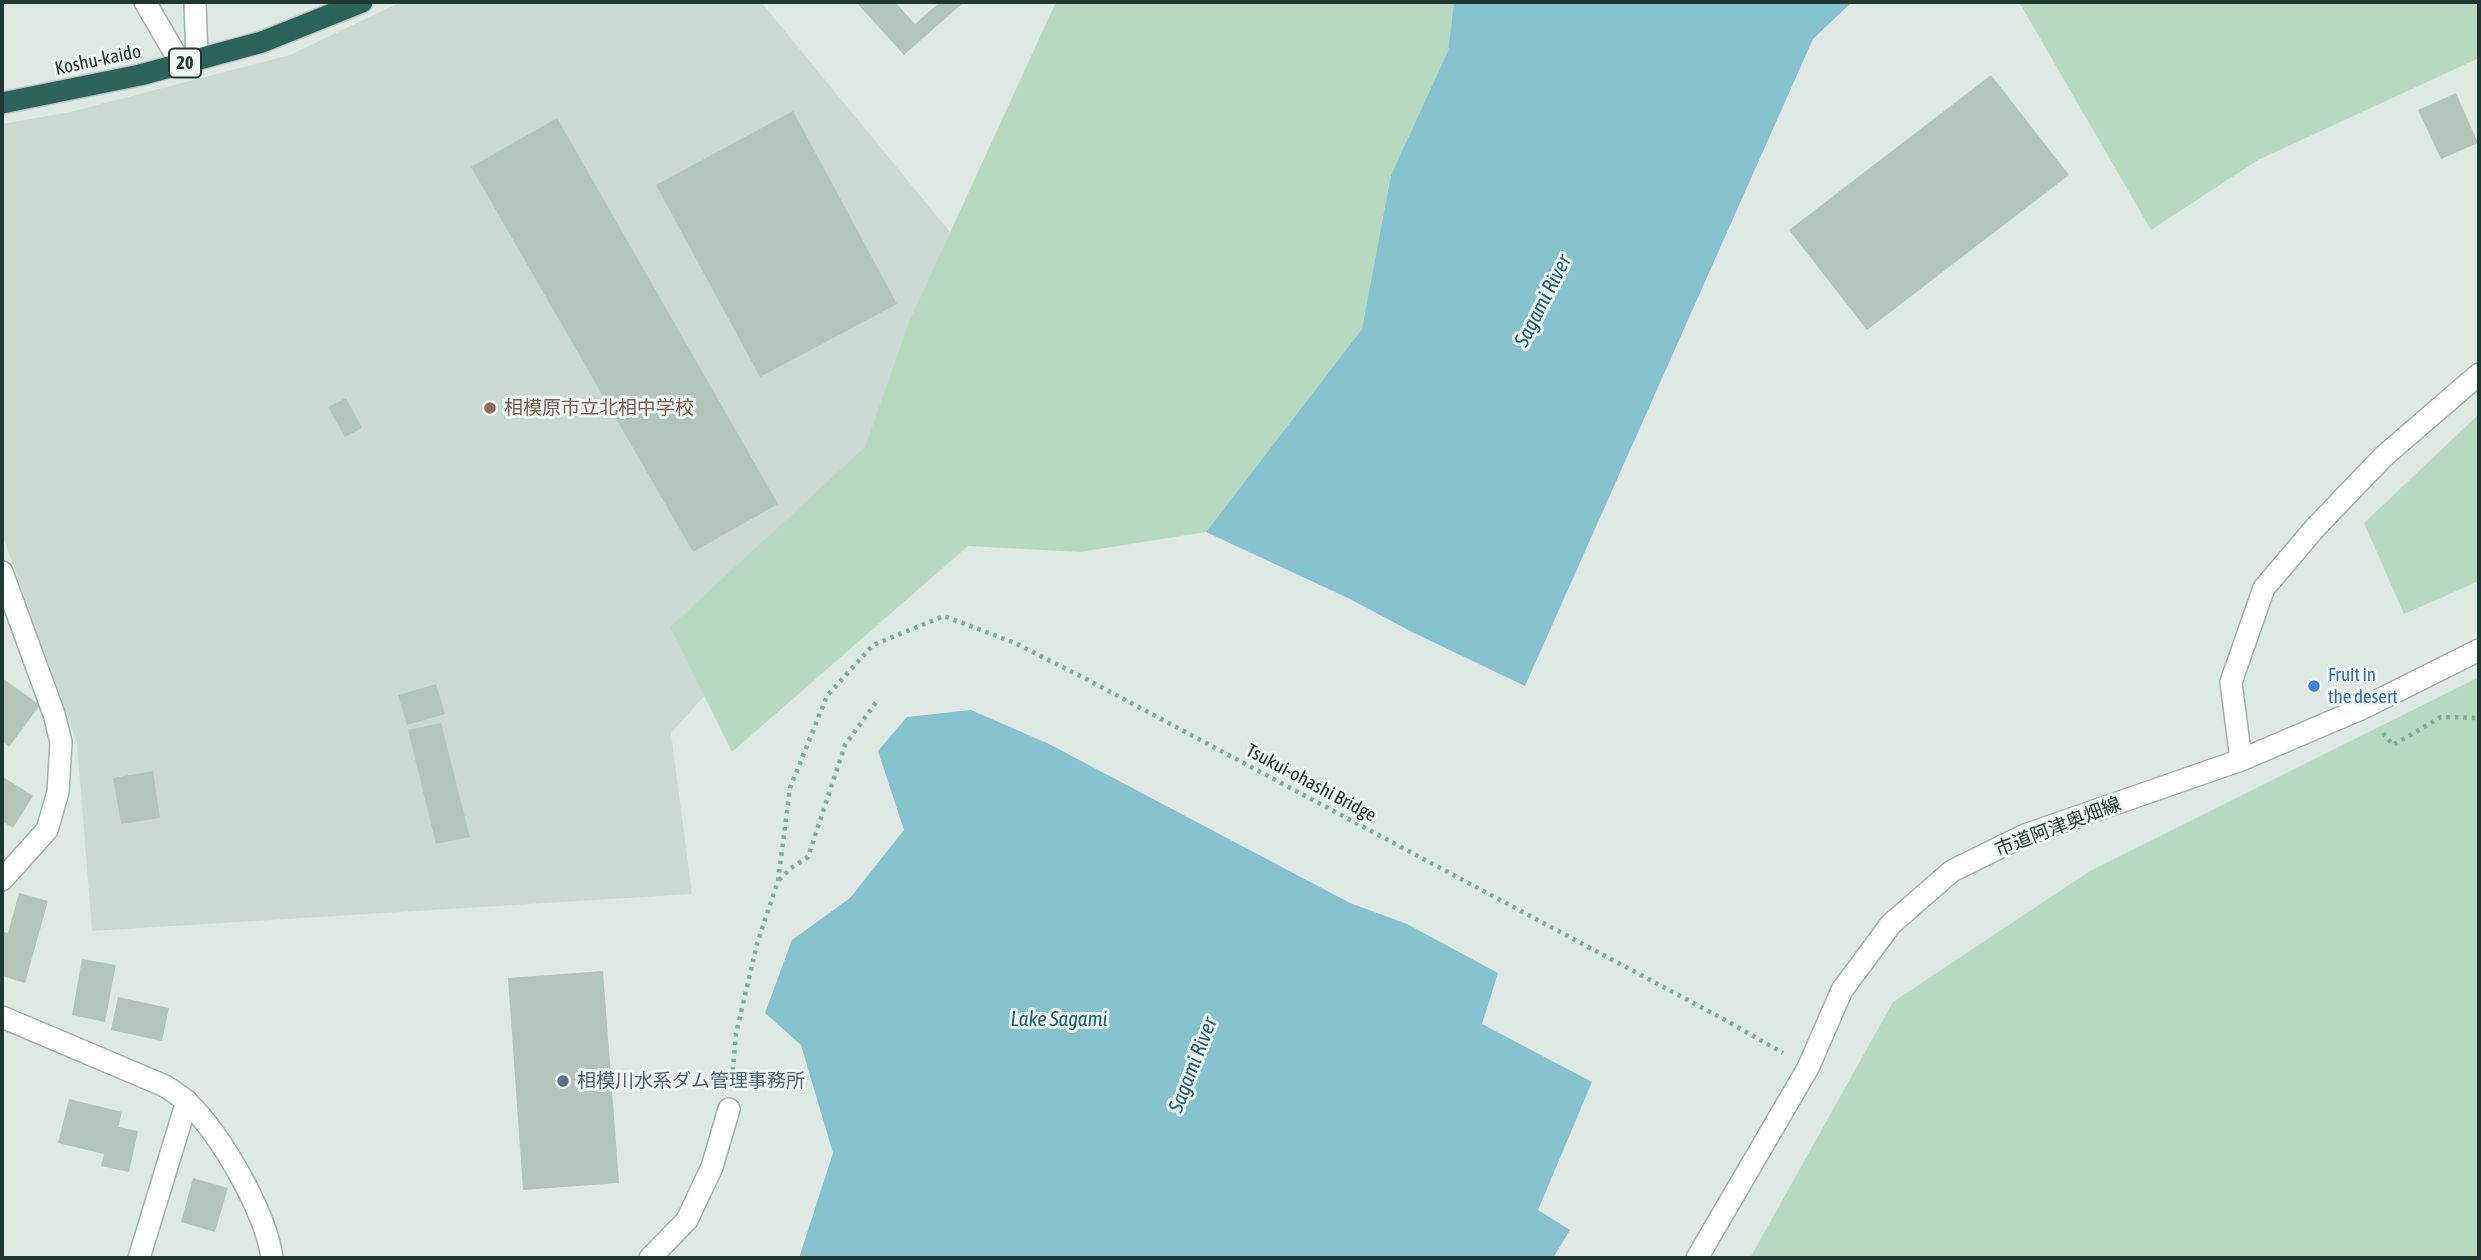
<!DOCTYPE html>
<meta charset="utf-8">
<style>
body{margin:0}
#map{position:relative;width:2481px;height:1260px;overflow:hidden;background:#dee9e4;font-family:"Asap Condensed",sans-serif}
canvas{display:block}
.frame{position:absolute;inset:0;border:4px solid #203832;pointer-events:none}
</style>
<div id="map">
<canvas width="2481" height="1260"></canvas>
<div class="frame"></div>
</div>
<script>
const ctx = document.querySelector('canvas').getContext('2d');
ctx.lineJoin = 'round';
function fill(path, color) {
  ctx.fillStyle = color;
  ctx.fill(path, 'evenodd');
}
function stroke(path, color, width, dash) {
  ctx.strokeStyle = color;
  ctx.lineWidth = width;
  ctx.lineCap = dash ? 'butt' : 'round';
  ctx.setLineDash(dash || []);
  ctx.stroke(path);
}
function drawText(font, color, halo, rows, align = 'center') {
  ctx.font = font + ' "Asap Condensed","Noto Sans JP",sans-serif';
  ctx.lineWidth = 6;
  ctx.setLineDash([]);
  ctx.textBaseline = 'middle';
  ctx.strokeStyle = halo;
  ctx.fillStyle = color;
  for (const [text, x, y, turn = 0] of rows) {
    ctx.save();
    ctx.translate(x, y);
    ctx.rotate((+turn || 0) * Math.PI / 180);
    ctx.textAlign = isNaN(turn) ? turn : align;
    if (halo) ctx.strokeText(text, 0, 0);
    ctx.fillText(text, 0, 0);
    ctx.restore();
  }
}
const built = new Path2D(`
 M401,2H761L1010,305L767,626L671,733L692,894L92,931L77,743L2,534V124L70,112L290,55Z`);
const green = new Path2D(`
 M1056,2H1454L1448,51L1391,175L1362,329L1206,532L1080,552L968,546L732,752L670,627L865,447L909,322Z
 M2019,2H2479V58L2258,160L2151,230Z
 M2479,414V581L2404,614L2364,523Z
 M2479,677V1258H1750L1893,1002L2090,871Z`);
const water = new Path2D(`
 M1454,2H1852L1813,39L1525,686L1412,632L1350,599L1206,532L1362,329L1391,175L1448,51Z
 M971,710L1049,744L1350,903L1407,924L1498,973L1482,1024L1592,1082L1538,1210L1570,1230L1553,1258H799L833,1153L801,1045L765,1013L792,940L850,898L904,830L878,751L907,717Z`);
const building = new Path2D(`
 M856,2H895L915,24L940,2H964L904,55Z
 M1991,75L2069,175L1867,330L1789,230Z
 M2456,93L2478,143L2441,159L2418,110Z
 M793,111L897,304L760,377L656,185Z
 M557,118L778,504L693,552L471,167Z
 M346,398L362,428L345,437L328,407Z
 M2,678L40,705L9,747L2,741Z
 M436,684L445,714L407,725L398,695Z
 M441,723L470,837L436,844L408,730Z
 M153,771L160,818L121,824L113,778Z
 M2,776L33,796L13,828L2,821Z
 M19,893L48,901L25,983L2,976V931L8,933Z
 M82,959L116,965L105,1022L72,1015Z
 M603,971L619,1183L523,1190L508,978Z
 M118,997L169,1008L162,1041L111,1030Z
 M69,1099L122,1112L118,1127L138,1131L129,1172L101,1166L104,1154L58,1143Z
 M193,1178L228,1188L215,1232L181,1222Z`);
const path = new Path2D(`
 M2383,733L2393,745L2441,717L2479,718
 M779,880L791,868L808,857L845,745L877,701
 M732,1079L736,1034L757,944L778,881L790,788L827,696L873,645L944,616L1015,643L1088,680L1727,1021L1783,1053`);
const minor = new Path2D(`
 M145,2L181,64
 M195,2L197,60
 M2,572L54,714L61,742L58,792L47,830L2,880
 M2241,760L2231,682L2264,588L2315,528L2383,457L2479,374
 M2,1017L165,1086C172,1091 181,1096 187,1102C221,1134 266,1213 272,1258
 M139,1258L187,1101
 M650,1258L687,1220L712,1167L729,1109
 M1697,1258L1808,1068L1842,990L1891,924L1952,871L2025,835L2241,760L2363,708L2479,650`);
const highway = new Path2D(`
 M2,103L140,75L262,42L362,2`);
const markers = [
 [490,408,7,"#8d6e63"],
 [2314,686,7,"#3f7fe0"],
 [563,1081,7,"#5c6f8a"]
];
const shields = [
 [185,63,32]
];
const shieldNames = [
 ["20",185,63]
];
const streetNames = [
 ["Koshu-kaido",98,60,-12],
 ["Tsukui-ohashi Bridge",1311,783,28],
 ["市道阿津奥畑線",2058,827,-21]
];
const educationNames = [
 ["相模原市立北相中学校",504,408]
];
const shopNames = [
 ["Fruit in",2328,675],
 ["the desert",2328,697]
];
const serviceNames = [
 ["相模川水系ダム管理事務所",577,1081]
];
const waterNames = [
 ["Sagami River",1543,301,-63],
 ["Lake Sagami",1059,1019],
 ["Sagami River",1193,1065,-69]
];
fill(built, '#ccd9d3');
fill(green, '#b6dac1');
fill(water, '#86c1ce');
fill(building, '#b3c4bd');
stroke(minor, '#a1b0ab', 24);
stroke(highway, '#bcc3c2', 24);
stroke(path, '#7eac9f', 4.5, [3.5, 5]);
stroke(minor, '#fff', 21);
stroke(highway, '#2c6359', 21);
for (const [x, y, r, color] of markers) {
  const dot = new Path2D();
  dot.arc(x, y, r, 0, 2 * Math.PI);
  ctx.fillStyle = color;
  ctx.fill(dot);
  stroke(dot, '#eef6f2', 2.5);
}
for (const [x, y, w] of shields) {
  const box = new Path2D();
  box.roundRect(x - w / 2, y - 14.5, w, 29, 5);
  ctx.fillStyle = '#eef6f2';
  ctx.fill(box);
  stroke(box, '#203832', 2);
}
drawText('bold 18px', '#203832', null, shieldNames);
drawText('19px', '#203832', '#eef6f2', streetNames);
drawText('19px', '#785e54', '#eef6f2', educationNames, 'left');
drawText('19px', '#366cbe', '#eef6f2', shopNames, 'left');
drawText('19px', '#4e5e75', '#eef6f2', serviceNames, 'left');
drawText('italic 21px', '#1c6172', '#eef6f2', waterNames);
</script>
